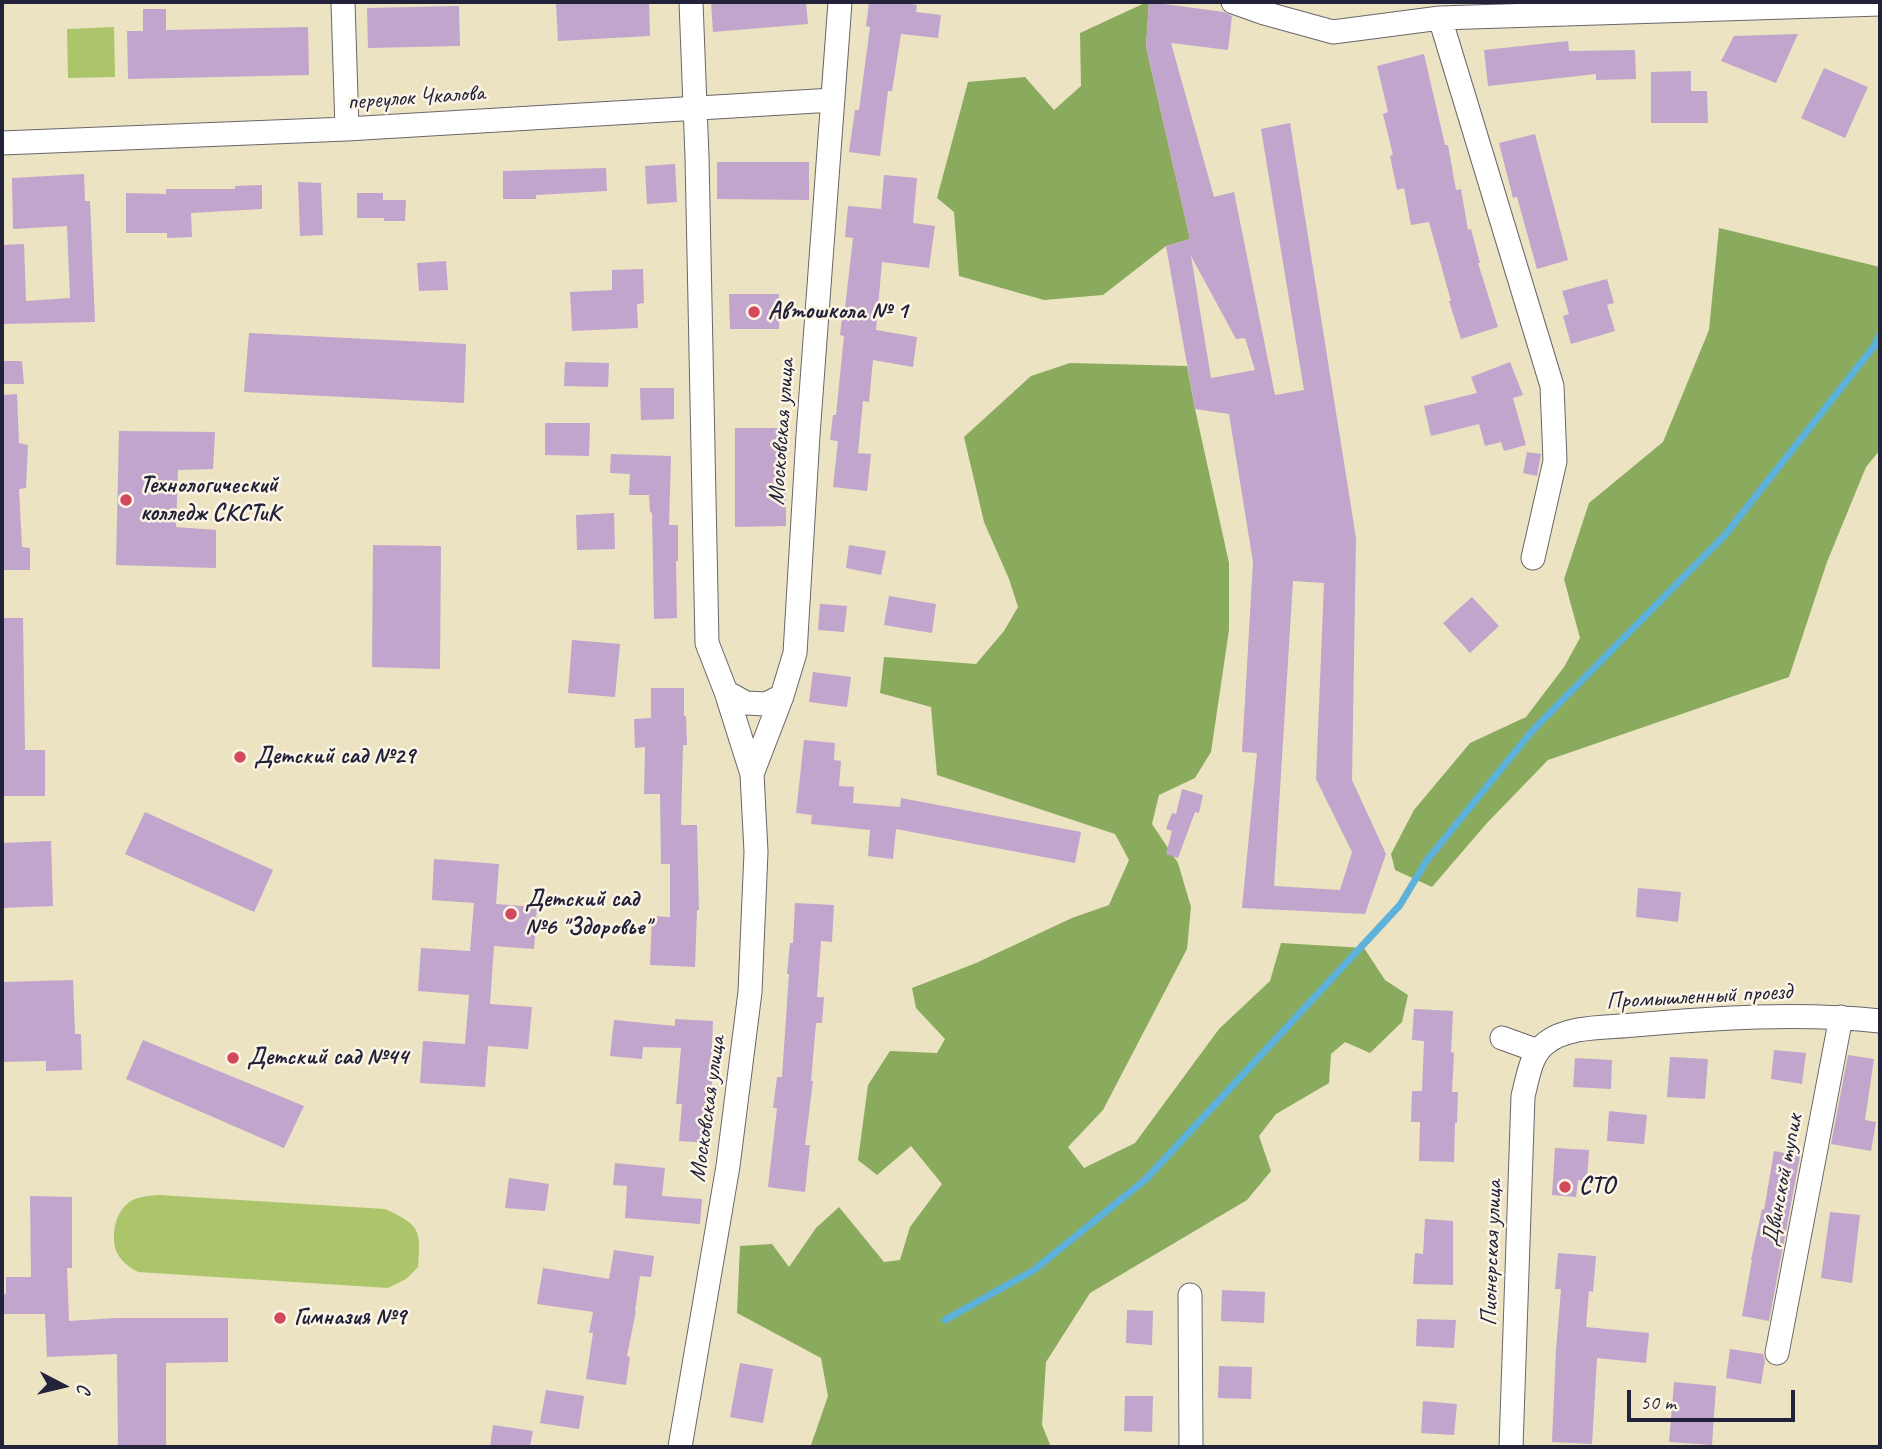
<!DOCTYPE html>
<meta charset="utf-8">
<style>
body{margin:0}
#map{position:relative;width:1882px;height:1449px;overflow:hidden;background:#ece3c3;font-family:Caveat,sans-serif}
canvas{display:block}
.frame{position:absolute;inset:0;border:4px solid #22223b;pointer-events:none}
.north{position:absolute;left:28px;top:1351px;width:70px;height:70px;-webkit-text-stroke:5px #fcf5e5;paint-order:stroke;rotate:97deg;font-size:19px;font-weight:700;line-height:28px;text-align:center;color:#22223b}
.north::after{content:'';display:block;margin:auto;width:24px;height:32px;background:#22223b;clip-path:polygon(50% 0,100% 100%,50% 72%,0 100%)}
.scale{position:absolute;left:1627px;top:1390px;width:168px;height:32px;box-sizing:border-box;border:4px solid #22223b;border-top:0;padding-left:9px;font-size:21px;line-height:24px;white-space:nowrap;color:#22223b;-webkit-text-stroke:5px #fcf5e5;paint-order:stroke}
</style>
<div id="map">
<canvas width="1882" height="1449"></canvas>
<div class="frame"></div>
<div class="north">С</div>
<div class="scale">50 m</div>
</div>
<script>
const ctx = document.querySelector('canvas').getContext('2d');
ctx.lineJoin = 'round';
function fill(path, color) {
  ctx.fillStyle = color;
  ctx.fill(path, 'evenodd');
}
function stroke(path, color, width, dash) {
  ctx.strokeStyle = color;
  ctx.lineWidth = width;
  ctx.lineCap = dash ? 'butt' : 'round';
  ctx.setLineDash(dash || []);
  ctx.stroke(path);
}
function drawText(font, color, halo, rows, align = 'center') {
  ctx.font = font + ' Caveat,sans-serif';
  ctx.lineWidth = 5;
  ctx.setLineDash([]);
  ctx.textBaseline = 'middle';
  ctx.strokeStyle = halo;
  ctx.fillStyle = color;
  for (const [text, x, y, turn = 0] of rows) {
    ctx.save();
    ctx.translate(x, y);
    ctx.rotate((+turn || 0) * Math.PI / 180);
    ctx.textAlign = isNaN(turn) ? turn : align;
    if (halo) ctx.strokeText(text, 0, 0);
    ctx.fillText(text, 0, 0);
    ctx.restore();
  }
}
const green = new Path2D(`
 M114,27L115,77L68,78L67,29Z
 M159,1195L385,1209C420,1225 421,1229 418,1267L406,1279L388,1288L138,1272C129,1267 122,1262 117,1253C110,1236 115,1211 131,1201C140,1196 149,1196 159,1195Z`);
const forest = new Path2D(`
 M1147,2H1149L1146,47L1190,239L1166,246L1103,295L1044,300L959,276L954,212L937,198L968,82L1025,77L1054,110L1081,86L1080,33Z
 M1719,228L1880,267V450L1866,467L1827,562L1789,677L1548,760L1487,823L1432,887L1395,870L1391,854L1414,810L1470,743L1526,717L1564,667L1580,638L1564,579L1589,503L1663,442L1709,330Z
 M1070,363L1187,366L1195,409L1229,563V630L1211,752L1195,778L1159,795L1152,824L1178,863L1191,907L1187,949L1103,1110L1068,1147L1084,1168L1135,1143L1219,1029L1270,981L1281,943L1364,948L1385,980L1408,995L1402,1022L1370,1053L1345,1042L1331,1054L1329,1083L1276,1114L1259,1136L1271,1171L1247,1200L1090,1293L1046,1362L1042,1425L1051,1447H801L811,1445L828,1396L821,1358L737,1313L740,1246L772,1244L789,1267L816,1228L839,1207L884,1262L900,1260L910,1227L942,1184L911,1146L877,1175L858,1160L868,1085L890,1051L937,1053L945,1039L916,1008L912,988L976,963L1072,918L1109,905L1129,860L1115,834L937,775L931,707L880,693L884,657L976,664L1004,631L1018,607L1009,579L984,522L964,437L1031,376Z`);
const stream = new Path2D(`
 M945,1320L1034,1270L1146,1179L1400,905L1427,860L1532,731L1725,535L1875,345L1880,334`);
const building = new Path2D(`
 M576,2H649L650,36L558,41L556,3Z
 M711,2H806L808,24L713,32Z
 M869,2H904V3L917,5L916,12L941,15L938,38L901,34L892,91H888L880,156L849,152L855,110H859L870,27L866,26Z
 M1149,2L1224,12L1232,16L1228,50L1171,43L1214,197L1234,192L1275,395L1304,390L1261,129L1290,123L1356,538L1352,780L1386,854L1365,914L1242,908L1257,753L1242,752L1253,562L1229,414L1195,409L1166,246L1190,239L1146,47ZM1191,256L1236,339L1245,338L1255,370L1211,378ZM1293,581L1324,583L1316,779L1352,852L1340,890L1274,886Z
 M459,6L460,46L368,48L367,8Z
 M143,9H166V30L308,27L309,75L128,79L127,31H143Z
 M1798,34L1776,83L1721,61L1734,36Z
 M1568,41L1569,51L1635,50L1636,79L1596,80V74L1488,86L1484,50Z
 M1424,54L1445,145H1448L1456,190L1461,189L1468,230L1471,229L1480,263H1478L1498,327L1461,339L1449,301H1451L1429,222L1411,225L1404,188L1397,190L1390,156L1393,155L1383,114L1388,112L1377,66Z
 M1824,68L1868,87L1845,138L1801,118Z
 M1691,71V91H1707L1708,123H1651V72Z
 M1535,134L1568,260L1537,269L1517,197L1513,198L1499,143Z
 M717,162H809V200L717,199Z
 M675,164L677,202L647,204L645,166Z
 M606,168L607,191L536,195V199H503V171Z
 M84,174L85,201H90L95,322L2,324V298H3L2,245L24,244L26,301L70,298L67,226L13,229L12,178Z
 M884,175L917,178L913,223L935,226L929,268L882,262L876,330L917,337L913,367L873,360L869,402L863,401L858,453L871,454L867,491L833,487L838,441L830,440L833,415H836L844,336L840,335L843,308H845L853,238L845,237L848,206L881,209Z
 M298,182L321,183L323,235L300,236Z
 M262,185V209L191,213L192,237L167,238V233H126V193L166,194V189H235V186Z
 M357,193H383V200H406L405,221H384V218H357Z
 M446,261L448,290L419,291L417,263Z
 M643,269L644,303L637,304L638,328L572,331L570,292L612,290V270Z
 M1607,279L1614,303L1607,305L1615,331L1571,344L1563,316L1569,314L1562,291Z
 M729,294H779V329H730Z
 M249,333L466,344L464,403L244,392Z
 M2,361H22L24,384H2Z
 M565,362L609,363L608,387L564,386Z
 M1510,362L1523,395L1513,398L1526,445L1504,451L1501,442L1485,446L1479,424L1431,436L1424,406L1477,393L1471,377Z
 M640,388H674V419L641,420Z
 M17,394L19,443L28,445L26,488L19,489L22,547L30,548V570H2V395Z
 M545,423H590L589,456L545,455Z
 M735,428H785L786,526L735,527Z
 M119,431L215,432L213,469L178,470L176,527L216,530V568L116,565Z
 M1527,452L1541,454L1537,476L1523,473Z
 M611,454L671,456L669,525H678V561H676L677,618L654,619L652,513L650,512L649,495H629L630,474L610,473Z
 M614,513L615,549L577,550L576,515Z
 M373,545L441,546L440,669L372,667Z
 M849,545L886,551L881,575L846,568Z
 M889,596L936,604L932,633L884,625Z
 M1472,597L1499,626L1470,653L1443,623Z
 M820,604L847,606L844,632L818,630Z
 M2,618H23L25,750H45V796H2Z
 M572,640L620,644L615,697L568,693Z
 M813,672L851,677L847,707L809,702Z
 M651,688H684V716H686L687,745H683L681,825H697L699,910H697L695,967L650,965L652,916L670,917V864H661L660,794H644L645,747L635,748L634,719L651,718Z
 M804,740L835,743L834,760L841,761L839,786L854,787L853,803L900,807L901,798L1081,832L1075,863L896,829L893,859L868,856L870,830L811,824L812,815L796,813Z
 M1182,789L1203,795L1199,813L1195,812L1178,858L1166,854L1172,831L1166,829L1172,813L1176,814Z
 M145,812L273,870L254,912L125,854Z
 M51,841L53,906L2,908V843Z
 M434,859L499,864L496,904L537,907L534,949L494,946L490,1004L532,1007L528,1049L488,1046L485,1087L420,1083L423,1041L465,1044L469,995L418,991L421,948L470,951L474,903L432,900Z
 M1638,888L1681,892L1678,922L1636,917Z
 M795,903L834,905L832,942L821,941L817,997H824L822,1023H816L811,1081H813L805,1145H810L805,1192L768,1187L777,1108H773L777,1077H782L789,974H787L790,943H793Z
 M73,980L75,1034H81L82,1070L46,1071V1061L2,1062V982Z
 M1414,1009L1453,1011L1451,1052L1454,1053L1452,1092H1458L1457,1123H1455L1454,1162L1419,1161L1420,1122H1411L1412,1091H1422L1424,1041L1412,1040Z
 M675,1019L713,1021L711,1071H713L709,1115H712L710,1143L679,1141L682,1104H676L681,1048L643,1047L642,1059L610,1056L614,1020L675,1026Z
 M143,1040L304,1106L284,1148L126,1079Z
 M1774,1050L1806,1053L1802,1084L1771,1079Z
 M1848,1055L1874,1059L1865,1120L1876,1122L1871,1151L1831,1144Z
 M1670,1057L1708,1059L1705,1099L1667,1097Z
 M1575,1058L1612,1060L1611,1089L1573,1087Z
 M1609,1111L1647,1115L1644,1144L1607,1141Z
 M1555,1148L1589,1150L1587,1181L1578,1180L1576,1197L1552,1195Z
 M1774,1151L1800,1156L1769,1321L1742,1316L1752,1260H1751L1762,1209L1764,1210Z
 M615,1163L665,1168L662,1196L702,1199L700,1224L625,1218L627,1186L613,1185Z
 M509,1178L549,1184L545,1211L505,1208Z
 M30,1196L72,1197V1268H67L69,1321L117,1318H228V1362L166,1363V1447H118L117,1354L47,1357L45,1314H3V1294H6V1277H31Z
 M1830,1212L1860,1215L1852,1283L1821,1278Z
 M1425,1219L1453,1221V1285L1413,1284L1415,1253L1423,1254Z
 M614,1250L654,1256L651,1277L640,1276L635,1311H636L627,1356L630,1357L626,1385L586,1379L593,1333H589L593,1312L537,1304L543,1268L609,1279Z
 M1558,1253L1596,1256L1593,1292L1589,1291L1586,1327L1649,1333L1646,1363L1597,1358L1592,1444L1552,1442L1556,1350L1561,1289H1555Z
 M1222,1290L1265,1292L1264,1323L1221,1321Z
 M1127,1310L1153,1311L1152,1345L1126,1343Z
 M1417,1319L1456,1320L1454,1348L1416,1346Z
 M1730,1349L1763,1354L1765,1360L1761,1384L1726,1378Z
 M740,1363L773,1369L763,1423L730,1417Z
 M1219,1366L1252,1367L1251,1399L1218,1398Z
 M1674,1382L1716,1386L1712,1445L1669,1442Z
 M546,1390L584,1396L579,1429L540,1423Z
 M1125,1396H1153L1152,1432L1124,1431Z
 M1423,1401L1457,1404L1454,1435L1421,1433Z
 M493,1425L533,1431L530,1447H490Z`);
const minor = new Path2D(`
 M343,2L347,129
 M1233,2L1264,13L1333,32L1440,18L1880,4
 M1440,18L1552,386L1555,461L1533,558
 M2,143L347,129L833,100
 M726,692L746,703L766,704L782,696
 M752,774L782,696L795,653L808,435L840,2
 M1502,1038L1538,1051
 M1190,1295L1191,1447
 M1777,1353L1841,1017
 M680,1447L728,1166L750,992L756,852L752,774L726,692L707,643L697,157L691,2
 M1511,1447L1523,1096C1528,1078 1530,1055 1546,1043C1569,1025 1607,1028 1634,1025C1715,1018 1799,1012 1880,1021`);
const markers = [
 [754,312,7,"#d1495b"],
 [126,500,7,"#d1495b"],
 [240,757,7,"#d1495b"],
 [511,914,7,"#d1495b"],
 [233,1058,7,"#d1495b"],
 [1565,1187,7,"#d1495b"],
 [280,1318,7,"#d1495b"]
];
const streetNames = [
 ["переулок Чкалова",416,98,-4],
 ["Московская улица",782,432,-86],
 ["Промышленный проезд",1699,997,-3],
 ["Московская улица",708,1109,-82],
 ["Двинской тупик",1783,1180,-79],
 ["Пионерская улица",1492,1253,-88]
];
const poiNames = [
 ["Автошкола № 1",768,312],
 ["Технологический",140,486],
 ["колледж СКСТиК",140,514],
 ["Детский сад №29",254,757],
 ["Детский сад",525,900],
 ["№6 \"Здоровье\"",525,928],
 ["Детский сад №44",247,1058],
 ["СТО",1579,1187],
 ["Гимназия №9",294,1318]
];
fill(green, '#adc56a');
fill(forest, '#8aaa5e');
stroke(stream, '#5eb2da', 7);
fill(building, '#c1a5cc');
stroke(minor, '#69666b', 25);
stroke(minor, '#fff', 23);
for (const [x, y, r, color] of markers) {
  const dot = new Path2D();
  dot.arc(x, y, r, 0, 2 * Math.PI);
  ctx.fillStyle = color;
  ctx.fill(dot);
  stroke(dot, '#fcf5e5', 2.5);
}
drawText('24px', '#22223b', '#fcf5e5', streetNames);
drawText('bold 24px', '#22223b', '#fcf5e5', poiNames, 'left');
</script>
